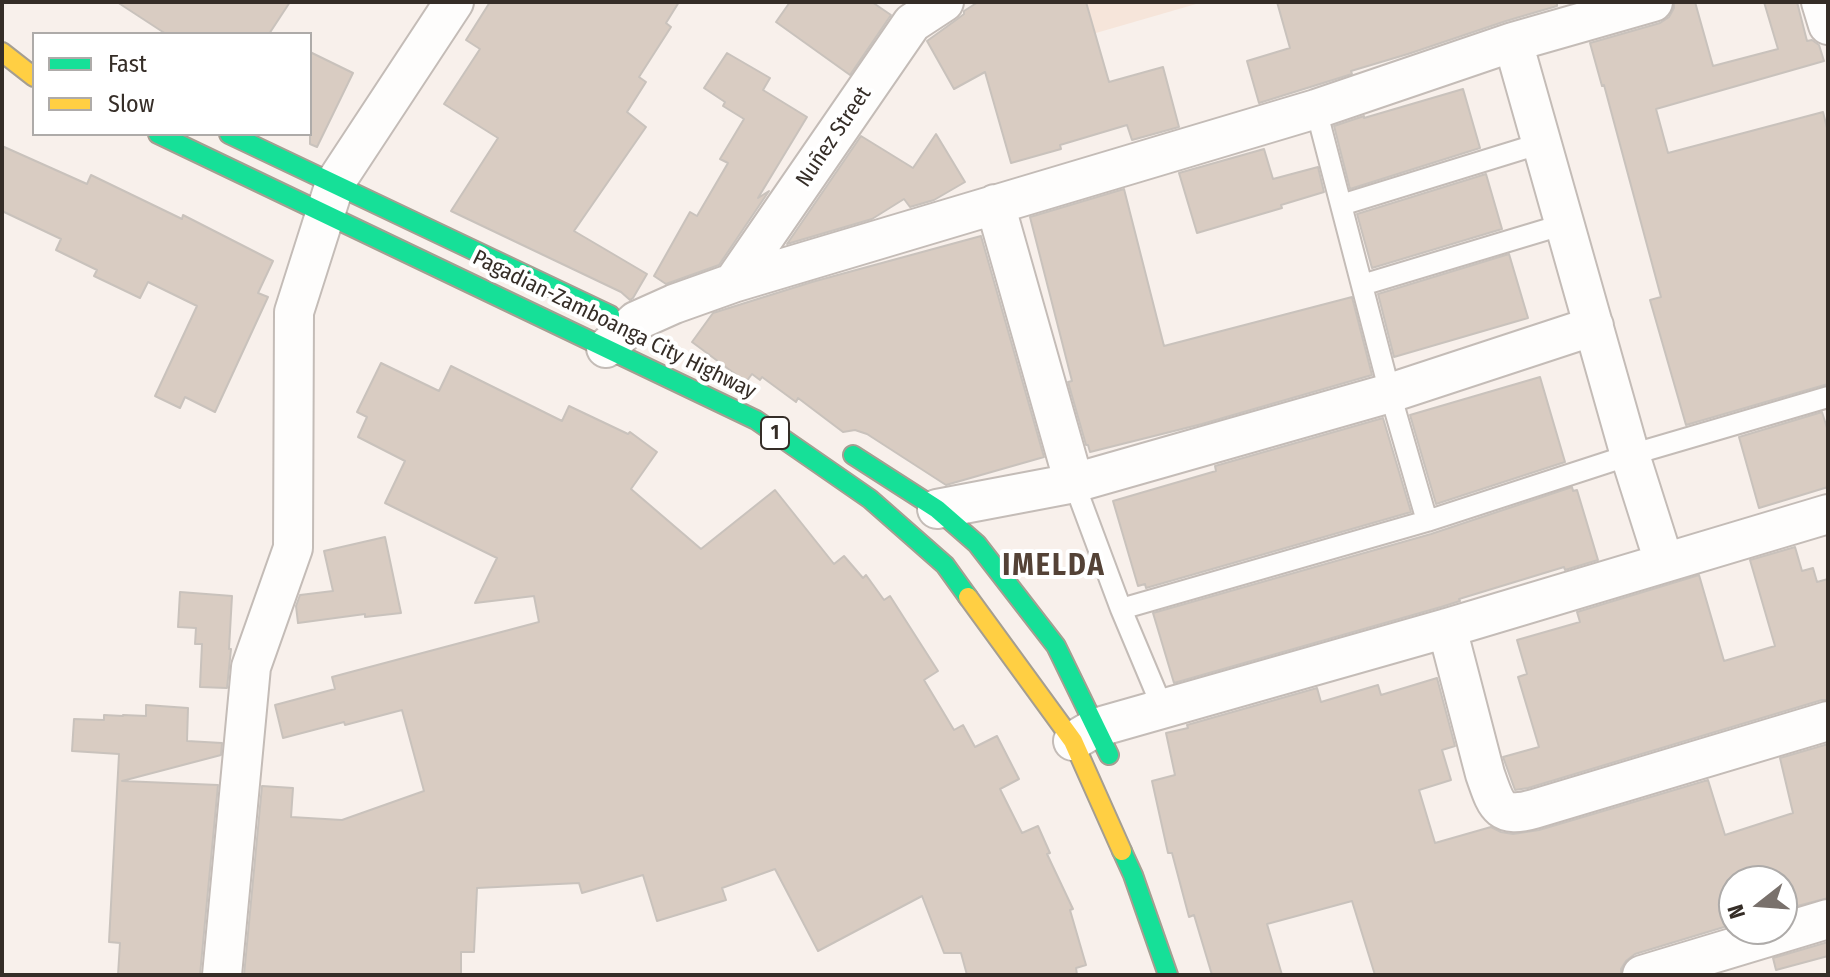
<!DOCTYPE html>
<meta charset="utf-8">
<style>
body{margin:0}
#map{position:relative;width:1830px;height:977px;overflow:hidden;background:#f8f0eb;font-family:"Fira Sans Condensed",sans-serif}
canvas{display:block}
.frame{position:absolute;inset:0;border:4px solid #352d27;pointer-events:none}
.legend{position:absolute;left:32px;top:32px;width:280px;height:104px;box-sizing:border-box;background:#fff;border:2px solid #aeaba9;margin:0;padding:10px 14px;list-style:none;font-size:24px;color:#352d27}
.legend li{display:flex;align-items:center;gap:16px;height:40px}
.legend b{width:40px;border:2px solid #aeaba9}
.north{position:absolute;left:1718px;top:865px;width:80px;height:80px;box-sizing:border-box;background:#fff;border:2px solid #aeaba9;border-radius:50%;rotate:253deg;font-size:22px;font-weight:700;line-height:32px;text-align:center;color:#352d27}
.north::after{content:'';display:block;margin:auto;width:28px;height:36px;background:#79716c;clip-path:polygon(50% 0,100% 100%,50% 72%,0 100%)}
</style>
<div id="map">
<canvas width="1830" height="977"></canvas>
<div class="frame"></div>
<ul class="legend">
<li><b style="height:10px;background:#16e098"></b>Fast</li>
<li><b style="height:10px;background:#ffcf43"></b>Slow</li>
</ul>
<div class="north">N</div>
</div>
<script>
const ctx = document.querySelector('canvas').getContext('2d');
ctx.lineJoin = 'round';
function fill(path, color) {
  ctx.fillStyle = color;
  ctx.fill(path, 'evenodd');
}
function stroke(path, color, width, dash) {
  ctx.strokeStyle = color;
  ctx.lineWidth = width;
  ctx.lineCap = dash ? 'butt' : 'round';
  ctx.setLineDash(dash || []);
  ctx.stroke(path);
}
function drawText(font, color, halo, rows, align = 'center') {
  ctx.font = font + ' "Fira Sans Condensed",sans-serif';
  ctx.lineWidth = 8;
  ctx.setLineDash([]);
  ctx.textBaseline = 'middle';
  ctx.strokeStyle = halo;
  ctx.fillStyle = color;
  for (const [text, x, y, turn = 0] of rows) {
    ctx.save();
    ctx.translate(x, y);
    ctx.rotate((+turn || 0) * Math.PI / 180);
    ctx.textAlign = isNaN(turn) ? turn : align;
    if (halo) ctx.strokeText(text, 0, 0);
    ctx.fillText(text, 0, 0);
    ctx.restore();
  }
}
const built = new Path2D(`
 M1029,2H1203L1058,44Z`);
const building = new Path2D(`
 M117,2H290L269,34H166Z
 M490,2H679L666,23L671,27L639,77L646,82L627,112L646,127L574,231L647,274L633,298L630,300L621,292L451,211L498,138L444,104L480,49L466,40Z
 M790,2H872L891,15L850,75L776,22Z
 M978,2H1086L1109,82L1163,67L1179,127L1132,140L1127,125L1060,145L1061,149L1011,163L985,72L954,89L927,41L956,20L964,14V11Z
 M1277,2H1557V6L1506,21L1408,54L1351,71L1352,74L1259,103L1247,61L1290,48Z
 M1674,2H1695L1713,66L1778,49L1764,2H1797L1807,41L1812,40L1819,45L1824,61L1656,109L1668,153L1823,112L1828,132V384L1686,425L1650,300L1661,297L1604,85L1602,86L1590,43L1660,23L1669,17L1674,8Z
 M310,52L353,73L317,147L310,144Z
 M727,53L770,78L763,90L807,117L758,198L769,191L719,265L666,284L654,276L690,212L697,216L728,163L720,159L744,119L723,106L725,102L704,88Z
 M1463,89L1480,148L1350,189L1334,126L1364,116V118Z
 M936,134L965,182L934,200L910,207L904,199L872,219L787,244L861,136L913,168Z
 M2,146L87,184L91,175L182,219L183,215L273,261L258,293L268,297L215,412L185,397L180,408L155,396L197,306L148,282L140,298L94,276L97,270L56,250L61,239L2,211Z
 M1264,149L1273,179L1318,167L1324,192L1281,205L1282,208L1197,233L1179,173Z
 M1486,174L1502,229L1372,268L1357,214Z
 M1124,189L1164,346L1352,297L1372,375L1202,424L1090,452L1088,445H1086L1068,382L1072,381L1030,217Z
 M981,236L1044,457L946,485L867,434L855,430L843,432L798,398L796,402L762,377L760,380L752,374L746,382L692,342L713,313L812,282Z
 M1509,254L1528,318L1394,357L1378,294Z
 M381,363L439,391L451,366L562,421L569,406L628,434L630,432L657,452L631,489L701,549L775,490L834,564L844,556L863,578L866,575L884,600L890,596L938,671L924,680L954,730L963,725L975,747L997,736L1019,779L1000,789L1022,833L1038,826L1050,853L1047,854L1073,909L1070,910L1086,965L1076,968L1077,975H967L961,953H944L922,896L818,951L775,869L722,888L726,900L657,921L643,875L582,893L579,883L477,888L474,952H461V975H244L262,786L293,788L291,817L342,820L424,791L402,710L345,725L344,722L283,738L275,705L335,689L332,677L539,622L534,596L475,603L497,558L385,503L405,461L358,437L367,417L357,412Z
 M1540,377L1565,462L1436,504L1410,415Z
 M1822,412L1828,431V487L1759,508L1739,437Z
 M1383,418L1411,512L1146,588L1145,584L1138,586L1113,501L1216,471L1215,466Z
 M1572,487L1573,491L1577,490L1598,560L1565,570L1564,567L1459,599L1460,601L1441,607L1174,683L1153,613L1431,534Z
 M385,537L401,613L365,617V614L298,623L296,606L300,595L333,591L324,551Z
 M1795,547L1802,571L1813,568L1817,582L1828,579V700H1822L1528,788L1515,790L1503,757L1539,747L1518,677L1527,674L1517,640L1580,622L1577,612L1699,575L1724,661L1775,646L1750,560Z
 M180,592L232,596L229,649H231L227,688L200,687L202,644H195L196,628L178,627Z
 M1437,678L1455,746L1442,750L1451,780L1419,790L1435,843L1491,827L1501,832L1513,834L1539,830L1708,780L1725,835L1793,813L1780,758L1828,744V898L1782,910V881H1734V924L1635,954L1626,961L1621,969V975H1375L1352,901L1267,924L1282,975H1212L1194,915L1189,917L1172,853H1168L1152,781L1175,775L1166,733L1188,728L1187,725L1317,688L1321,702L1378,685L1381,695Z
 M146,705L188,708L187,741L222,743L221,755L122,781L218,785L200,975H118L120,943L109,942L119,754L72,751L74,719L104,720V715L123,716V715L146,716Z
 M1828,942V956L1776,970L1773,958Z`);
const lane = new Path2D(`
 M1316,109L1390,393L1427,521
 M1341,205L1542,143
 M1362,285L1565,224
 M1074,483L1121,609L1163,709
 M1121,609L1427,521L1630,455L1828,397`);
const street = new Path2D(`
 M1821,2L1828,25
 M1513,42L1630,455L1664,562
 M995,204L1074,483
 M733,283L912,23L944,2
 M606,348L636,321L674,304L733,283L1316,109L1513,42L1653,2
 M937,509L1074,483L1390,393L1594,326
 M1447,628L1485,774C1496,805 1498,819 1534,809L1828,721
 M1073,741L1095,728L1447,628L1828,514
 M222,975L251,667L293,548L294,312L335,183L454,2
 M1642,975L1828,919`);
const fast = new Path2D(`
 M158,134L756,420L870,499L945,565L968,597
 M229,134L610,315
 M853,455L937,509L977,544L1056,646L1109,755
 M1122,851L1133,875L1168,975`);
const slow = new Path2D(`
 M2,52L34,77
 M968,597L1073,741L1122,851`);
const shields = [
 [775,433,28]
];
const shieldNames = [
 ["1",775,433]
];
const streetNames = [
 ["Nuñez Street",834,137,-56],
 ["Pagadian-Zamboanga City Highway",614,325,26]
];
const districtNames = [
 ["IMELDA",1054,567]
];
fill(built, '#f6e5da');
fill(building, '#d9ccc2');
stroke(building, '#c9c2bc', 2);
stroke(lane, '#c4bcb7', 24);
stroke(street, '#c4bcb7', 42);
stroke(fast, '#a59e91', 22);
stroke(slow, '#a59e91', 22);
stroke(lane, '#fefdfc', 20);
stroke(street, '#fefdfc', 38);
stroke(fast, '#16e098', 18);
stroke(slow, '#ffcf43', 18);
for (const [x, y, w] of shields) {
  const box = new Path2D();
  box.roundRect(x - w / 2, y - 16, w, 32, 6);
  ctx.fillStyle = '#fff';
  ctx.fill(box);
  stroke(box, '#352d27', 2);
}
drawText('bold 20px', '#352d27', null, shieldNames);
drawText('22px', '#352d27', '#fff', streetNames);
ctx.letterSpacing = '2px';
drawText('bold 30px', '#544236', '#fff', districtNames);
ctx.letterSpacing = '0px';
</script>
